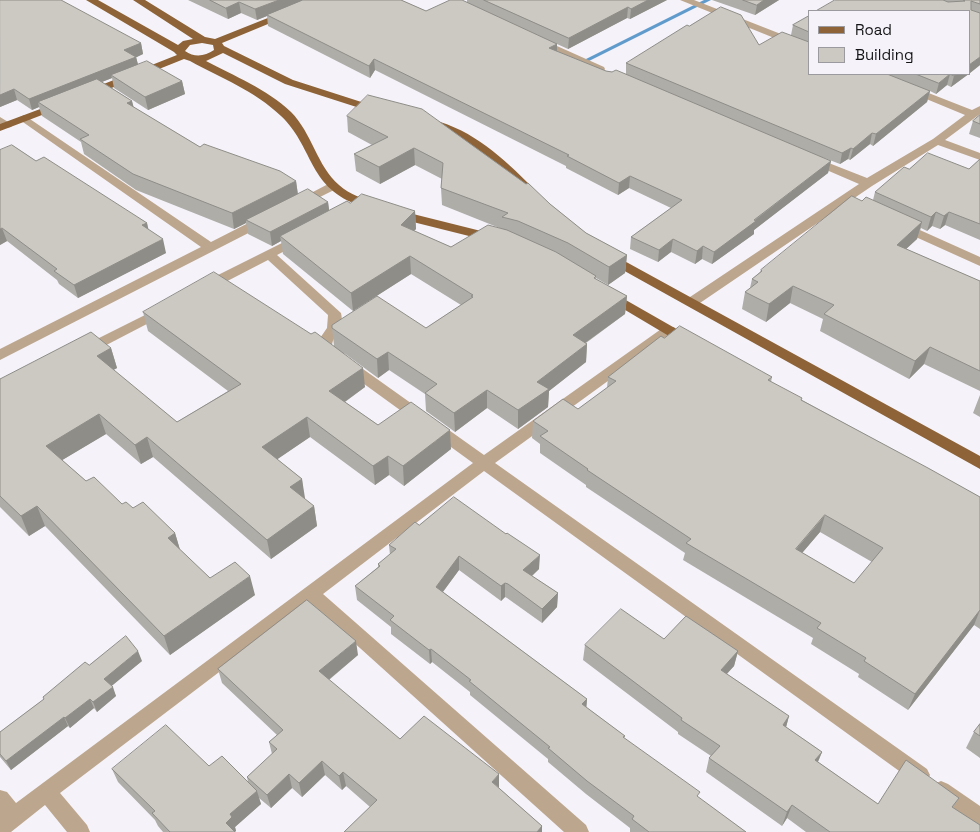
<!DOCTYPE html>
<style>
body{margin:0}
#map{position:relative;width:980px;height:832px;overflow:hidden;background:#f5f3f9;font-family:"Space Grotesk",sans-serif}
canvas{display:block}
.legend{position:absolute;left:808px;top:10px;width:162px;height:65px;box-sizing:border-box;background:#f5f3f9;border:1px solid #9b9a9e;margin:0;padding:6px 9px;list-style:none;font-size:15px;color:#141416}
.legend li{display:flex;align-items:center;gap:10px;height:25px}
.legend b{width:25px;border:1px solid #9b9a9e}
</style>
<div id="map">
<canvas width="980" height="832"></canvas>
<ul class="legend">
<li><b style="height:6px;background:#8d6337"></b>Road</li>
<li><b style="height:14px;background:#ccc9c3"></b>Building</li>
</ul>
</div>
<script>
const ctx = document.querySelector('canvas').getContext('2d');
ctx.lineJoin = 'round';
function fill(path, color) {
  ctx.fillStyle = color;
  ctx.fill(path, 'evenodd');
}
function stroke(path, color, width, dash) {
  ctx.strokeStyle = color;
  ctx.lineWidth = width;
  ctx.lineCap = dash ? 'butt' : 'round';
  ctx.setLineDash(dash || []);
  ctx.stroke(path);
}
const stream = new Path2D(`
 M704,0H711L579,66L574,65Z`);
const minor = new Path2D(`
 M680,0H694L809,45V52Z
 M539,38L604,67L605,69L604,71H596L535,43L534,41Z
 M866,74H880L972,110L980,106V114L945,140L980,153V160L938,145L872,186L697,305H687L685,302L687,299L859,184L808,162L806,160L808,158H816L867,178L933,139L965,115Z
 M24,115L211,242L262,216H270L272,219L270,222L0,360V349L201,247L20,120L18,118Z
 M0,117L13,125L11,127L7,128L0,125Z
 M332,182L338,186L336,189L302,206L298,207L292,203Z
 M902,222L980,257V266L898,229L896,226Z
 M300,234L306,238L304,241L277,255L341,313C345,330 332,334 332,347L484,455L664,327H674L676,330L674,333L495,463L927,769L930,775L927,781L920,784L913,781L484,471L323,594L586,825L589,832H564L310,603L60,793L87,825L90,832H67L45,805L11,832H0V790L7,792L16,803L473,463L320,352L318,341L327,328L328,315L268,260L210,290H200L198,287L200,284Z
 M163,306L168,307L170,310L168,313L91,353H81L79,350L81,347Z
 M941,781L948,784L980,806V827L973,825L934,796L931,790L934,784Z`);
const major = new Path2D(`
 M86,0H98L178,45L183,41L193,39L133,0H145L205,37L215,39L313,0H326L222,43L224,46L293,80L380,108L382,110L380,112H372L285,84L223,53L206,61C234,76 267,89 291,112C312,133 317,166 339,185C350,195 364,199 377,203L379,206L377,209C370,210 363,207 356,204C308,186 313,146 281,116C255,91 221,78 190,61L184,59L94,95H86L85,93L86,91L177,55L174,52ZM202,43L213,45L214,50C205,56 195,58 185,51L190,45Z
 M59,102L64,105L63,107L0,131V124Z
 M433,120C473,130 503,158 531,186L533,189L531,192H523C495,163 467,138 429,125L427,123L429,121Z
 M397,210L497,235L499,238L493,242L393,217L391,214Z
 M608,252L980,456V469L603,259L602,256Z
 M610,291L694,339L696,342L694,345H684L605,298L603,295Z`);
const wall = new Path2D(`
 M0,0L141,43L143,54L136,57L138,65L182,81L185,94L148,110L114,88L112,78L102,82L132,101L133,107L200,147L296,181L298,194L328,202L329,211L350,203L415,211L416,229L414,231L451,247L502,229L442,205L441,188L442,179L415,165L380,184L356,171L354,154L372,145L348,132L347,116L550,204L586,233L627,255L625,273L608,285L596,278V279L627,296L625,314L586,343L587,344L586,362L549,391L548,407L518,429L487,408L455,432L426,411L425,394L389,370L378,378L344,353L365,387L345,402L378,425L451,449L404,486L389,475L375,485L310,437L277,459L302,479L304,499L314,506L317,526L271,559L153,457L141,464L106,434L62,460L86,481L122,504L133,508L175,533L180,550L210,578L255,595L170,655L45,526L29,536L0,507V379L111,348L117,368L113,370L177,422L228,391L148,331L143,312L311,334L334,346L332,328H426L461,305L411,274L353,311L283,254L281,241L272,246L248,234L246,223L234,229L136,190L84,154L81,142L42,116L39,107L32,110L17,100L0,107Z
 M188,0H401L426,11L467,2V0H667L630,19L627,18L568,49L557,44V51L606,71L626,74V63L759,45L791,35L793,25L809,16V74H969L835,0H980V65L970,73L951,87L947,85L936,94L930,91L927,102L873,146L870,144L850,160L848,159L840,164L819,156L831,161L828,173L754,230V234L712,264L702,259L695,264L671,252L658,262L630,249L631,237L671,208L629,188L618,195L566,168V166L375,70L370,78L268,26L267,16L257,20L241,13L228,19Z
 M712,0H779L755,15Z
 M980,115V138L969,134L973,121Z
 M12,145L36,161L147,223L148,230L166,253L78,298L59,284L57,280L7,241L0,245Z
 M980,159V240L945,225L940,229L932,226L927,231L921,228L917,239L906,249L980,281V391L924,364L909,379L820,331L823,319L790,303L766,322L742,309L745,292L750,288L752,279L760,272L761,270L862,201L873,200L875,192L909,169H969Z
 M664,338L772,377L771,382L802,400L980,497V629L974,625L908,710L858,677L859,674L811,644L813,638L683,560L685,553L586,487V485L540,453V444L532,438L533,421L578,409L607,388L608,377ZM820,532L872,562L854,583L802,553Z
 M980,395V417L973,413Z
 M419,525L539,569L532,576L558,593L557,607L542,623L507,598L505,597L501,601L459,570L443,592L587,699L586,707L625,736L624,738L699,798L746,832H630V828L586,794L548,762V759L470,695V692L432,662L430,664L391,634V627L357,600L355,586L378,567V564L390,555L389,545Z
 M664,639L738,651L734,666L727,674L789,716L786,727L822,752L818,762L878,804L959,798L953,808L980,832H806L787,818L782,826L706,772L709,758L711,756L678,734V732L583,660L585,645Z
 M358,655L329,680L400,739L499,788L542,826V832H344L370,807L346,786L342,790L325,775L302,797L292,788L271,808L259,798L261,804L235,827L236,831L235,832H163L158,826L155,820L118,782L112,769L209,766L248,782L247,777L272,754L269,742L277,735L222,683L218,669Z
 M142,661L111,686L116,696L97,712L94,708L70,728L68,726L11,770L0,757V732L44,699L43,697L89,665Z
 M980,724V758L966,748L974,732Z`);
const shadedWall = new Path2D(`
 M279,0H308L267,15V16L257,20L255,9Z
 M648,0H667L630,19L631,9Z
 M764,0H779L755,15L757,5Z
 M239,2L241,13L228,19L226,8Z
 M628,7L627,18L568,49L569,38Z
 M141,43L143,54L135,58L136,57L139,68L111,75L112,78L43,105L38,102L39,107L32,110L29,99L124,50Z
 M557,44V55L549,48Z
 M980,57V65L970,73L951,87L954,76L957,74H969V65Z
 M374,59L375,70L370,78L369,66Z
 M950,74L947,85L936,94L939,83Z
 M182,81L185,94L148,110L145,97Z
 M14,89L17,100L0,107V95Z
 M930,91L927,102L873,146L876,134Z
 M132,101L136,116L127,103Z
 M872,133L870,144L850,160L853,149Z
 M414,148L415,165L380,184L379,167Z
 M851,148L848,159L840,164L842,153Z
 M831,161L828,173L754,230V234L712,264L714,252Z
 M630,176L629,188L618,195L619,183Z
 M296,181L298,196L246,220V223L234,229L232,213Z
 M328,202L330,216L280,236L281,241L272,246L270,232Z
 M415,211L416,229L402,242L401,225Z
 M936,212L932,226L927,231L931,217Z
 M949,212L945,225L940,229L944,216Z
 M922,222L917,239L892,262L897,245Z
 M147,223L150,236L142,225Z
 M2,228L7,241L0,245V229Z
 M163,239L166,253L78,298L74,285Z
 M673,239L671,252L658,262L659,250Z
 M703,246L702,259L695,264L697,251Z
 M627,255L625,273L608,285L609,267Z
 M410,256L411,274L353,311L351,293Z
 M793,286L790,303L766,322L769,304Z
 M627,296L625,314L571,353L573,335Z
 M587,344L586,362L549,391L548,407L518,429V410L537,382Z
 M930,347L924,364L909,379L915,361Z
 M111,348L117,368L103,376L97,356Z
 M388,352L389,370L378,378L377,359Z
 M363,368L365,387L332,411L329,391Z
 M487,390V408L455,432L454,413Z
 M99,414L106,434L54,465L46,446Z
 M307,417L310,437L266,467L262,447Z
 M450,430L451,449L404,486L403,466Z
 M147,437L153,457L141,464L135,445Z
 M388,456L389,475L375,485L373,466Z
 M302,479L305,498L293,507L290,487Z
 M37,506L45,526L29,536L21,516Z
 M314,506L317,526L271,559L267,540Z
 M825,515L820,532L791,566L796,549Z
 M175,533L181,553L168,538Z
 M540,555L539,569L523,584V570Z
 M459,556V570L436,601V587Z
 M250,576L255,595L170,655L164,636Z
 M505,583V597L501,601V586Z
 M558,593L557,607L542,623V609Z
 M980,610L974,625L908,710L915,694Z
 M356,641L358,655L321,686L319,671Z
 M431,649L432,662L430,664L429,650Z
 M138,651L142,661L108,689L104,679Z
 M738,651L734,666L717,684L721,670Z
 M113,687L116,696L97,712L93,702Z
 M90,699L94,708L70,728L65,718Z
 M587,699L586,713L582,704Z
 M789,716L785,731L783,725Z
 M64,717L68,726L11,770L6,761Z
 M822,752L816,766L815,760Z
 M322,761L325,775L302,797L299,783Z
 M343,772L346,786L342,790L339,776Z
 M289,774L292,788L271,808L267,795Z
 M499,774V788L492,782Z
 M257,791L261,804L235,827L236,831L234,832L226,823L230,814Z
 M792,805L787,818L782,826L787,812Z
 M542,826V832H537Z`);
const building = new Path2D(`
 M0,0H61L141,43L124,50L136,57L29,99L14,89L0,95Z
 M210,0H279L255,9L239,2L226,8Z
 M303,0H401L426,11L450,0H462L557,44L549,48L606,71L612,72L616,70L831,161L754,220L756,221L714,252L703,246L697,251L673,239L659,250L631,237L682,200L630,176L619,183L567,156L569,155L374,59L369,66L267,15Z
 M484,0H648L631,9L628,7L569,38Z
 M743,0H764L757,5Z
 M835,0H943L948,2L965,1L963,0H980V4L971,1V10L980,13V57L969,65V11H816Z
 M721,7L741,15L759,45L782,32L809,42V74H887L930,91L876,134L872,133L853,149L851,148L842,153L626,63L687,25L689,26Z
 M809,16V32L793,25Z
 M147,61L182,81L145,97L111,75Z
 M916,74H957L954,76L950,74L939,83Z
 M97,79L132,101L127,103L200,147L204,144L280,171L296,181L232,213L133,174L80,139L89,135L38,102Z
 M368,95L422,109L526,184L528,183L550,204L586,233L627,255L609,267L568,243L518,221L502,217L508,213L441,188L443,163L414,148L379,167L354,154L388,137L347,116Z
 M980,115V124L973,121Z
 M12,145L36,161L44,157L147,223L142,225L163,239L74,285L54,271L57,269L2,228L0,229V150Z
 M928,153L969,169L980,159V224L949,212L944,216L936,212L931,217L875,192L904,167L909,169Z
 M308,189L328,202L270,232L246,220Z
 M362,194L415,211L401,225L451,247L488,225L507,230L556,252L596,276L594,278L627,296L573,335L587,344L537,382L549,389L518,410L487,390L454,413L425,393L437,384L388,352L377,359L332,328V325L377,296L426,328L473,297L471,296L473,295L410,256L351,293L280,236L347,201L350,203Z
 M852,196L862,201L866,197L922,222L897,245L980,281V371L930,347L915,361L824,314L834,305L793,286L769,304L745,292L758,282L752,279L762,271L761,270Z
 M214,272L311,334L315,332L363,368L329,391L378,425L411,402L450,430L403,466L388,456L373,466L307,417L262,447L302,479L290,487L314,506L267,540L147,437L135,445L99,414L46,446L86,481L94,477L122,504L126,502L133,508L143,502L175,533L168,538L210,578L235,562L250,576L164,636L37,506L21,516L0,496V379L91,332L111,348L97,356L177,422L241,384L143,312Z
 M680,326L772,377L768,380L802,398L801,400L928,468L980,497V610L915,694L864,661L866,658L817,628L821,623L686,543L691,539L587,470L588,469L540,436L548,431L533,421L563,399L578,409L616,381L608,377L661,336L664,338ZM825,515L883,548L854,583L796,549Z
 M454,497L506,534L507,533L540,555L523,570L558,593L542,609L508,584L505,583L501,586L459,556L436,587L587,699L582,704L625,736L623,737L700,792L697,796L746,832H649L632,819L634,816L587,781L548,748L550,747L469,681L471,680L431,649L429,650L390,620L394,616L355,586L380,566L378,564L396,549L389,545L415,522L419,525Z
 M307,600L356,641L319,671L400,739L424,716L499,774L492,782L542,826L537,832H344L377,800L343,772L339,776L322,761L299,783L289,774L267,795L247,777L277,749L269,742L283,730L218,669Z
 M621,609L664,639L686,616L738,651L721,670L789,716L783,725L822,752L815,760L878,804L906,760L959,798L952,807L980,825V832H830L792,805L787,812L709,758L720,746L681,720L682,718L585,645Z
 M126,636L138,651L104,679L113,687L93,702L90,699L65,718L64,717L6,761L0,754V732L44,699L43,697L85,662L89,665Z
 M980,724V736L974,732Z
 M166,725L209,766L222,756L257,791L230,814L232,817L226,823L235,832H170L152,813L155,811L112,769Z`);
fill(stream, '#609bcc');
fill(minor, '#bda68e');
fill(major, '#8d6337');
fill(wall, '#afada8');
fill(shadedWall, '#8f8d88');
fill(building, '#ccc9c3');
stroke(building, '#8f8d88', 1);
</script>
